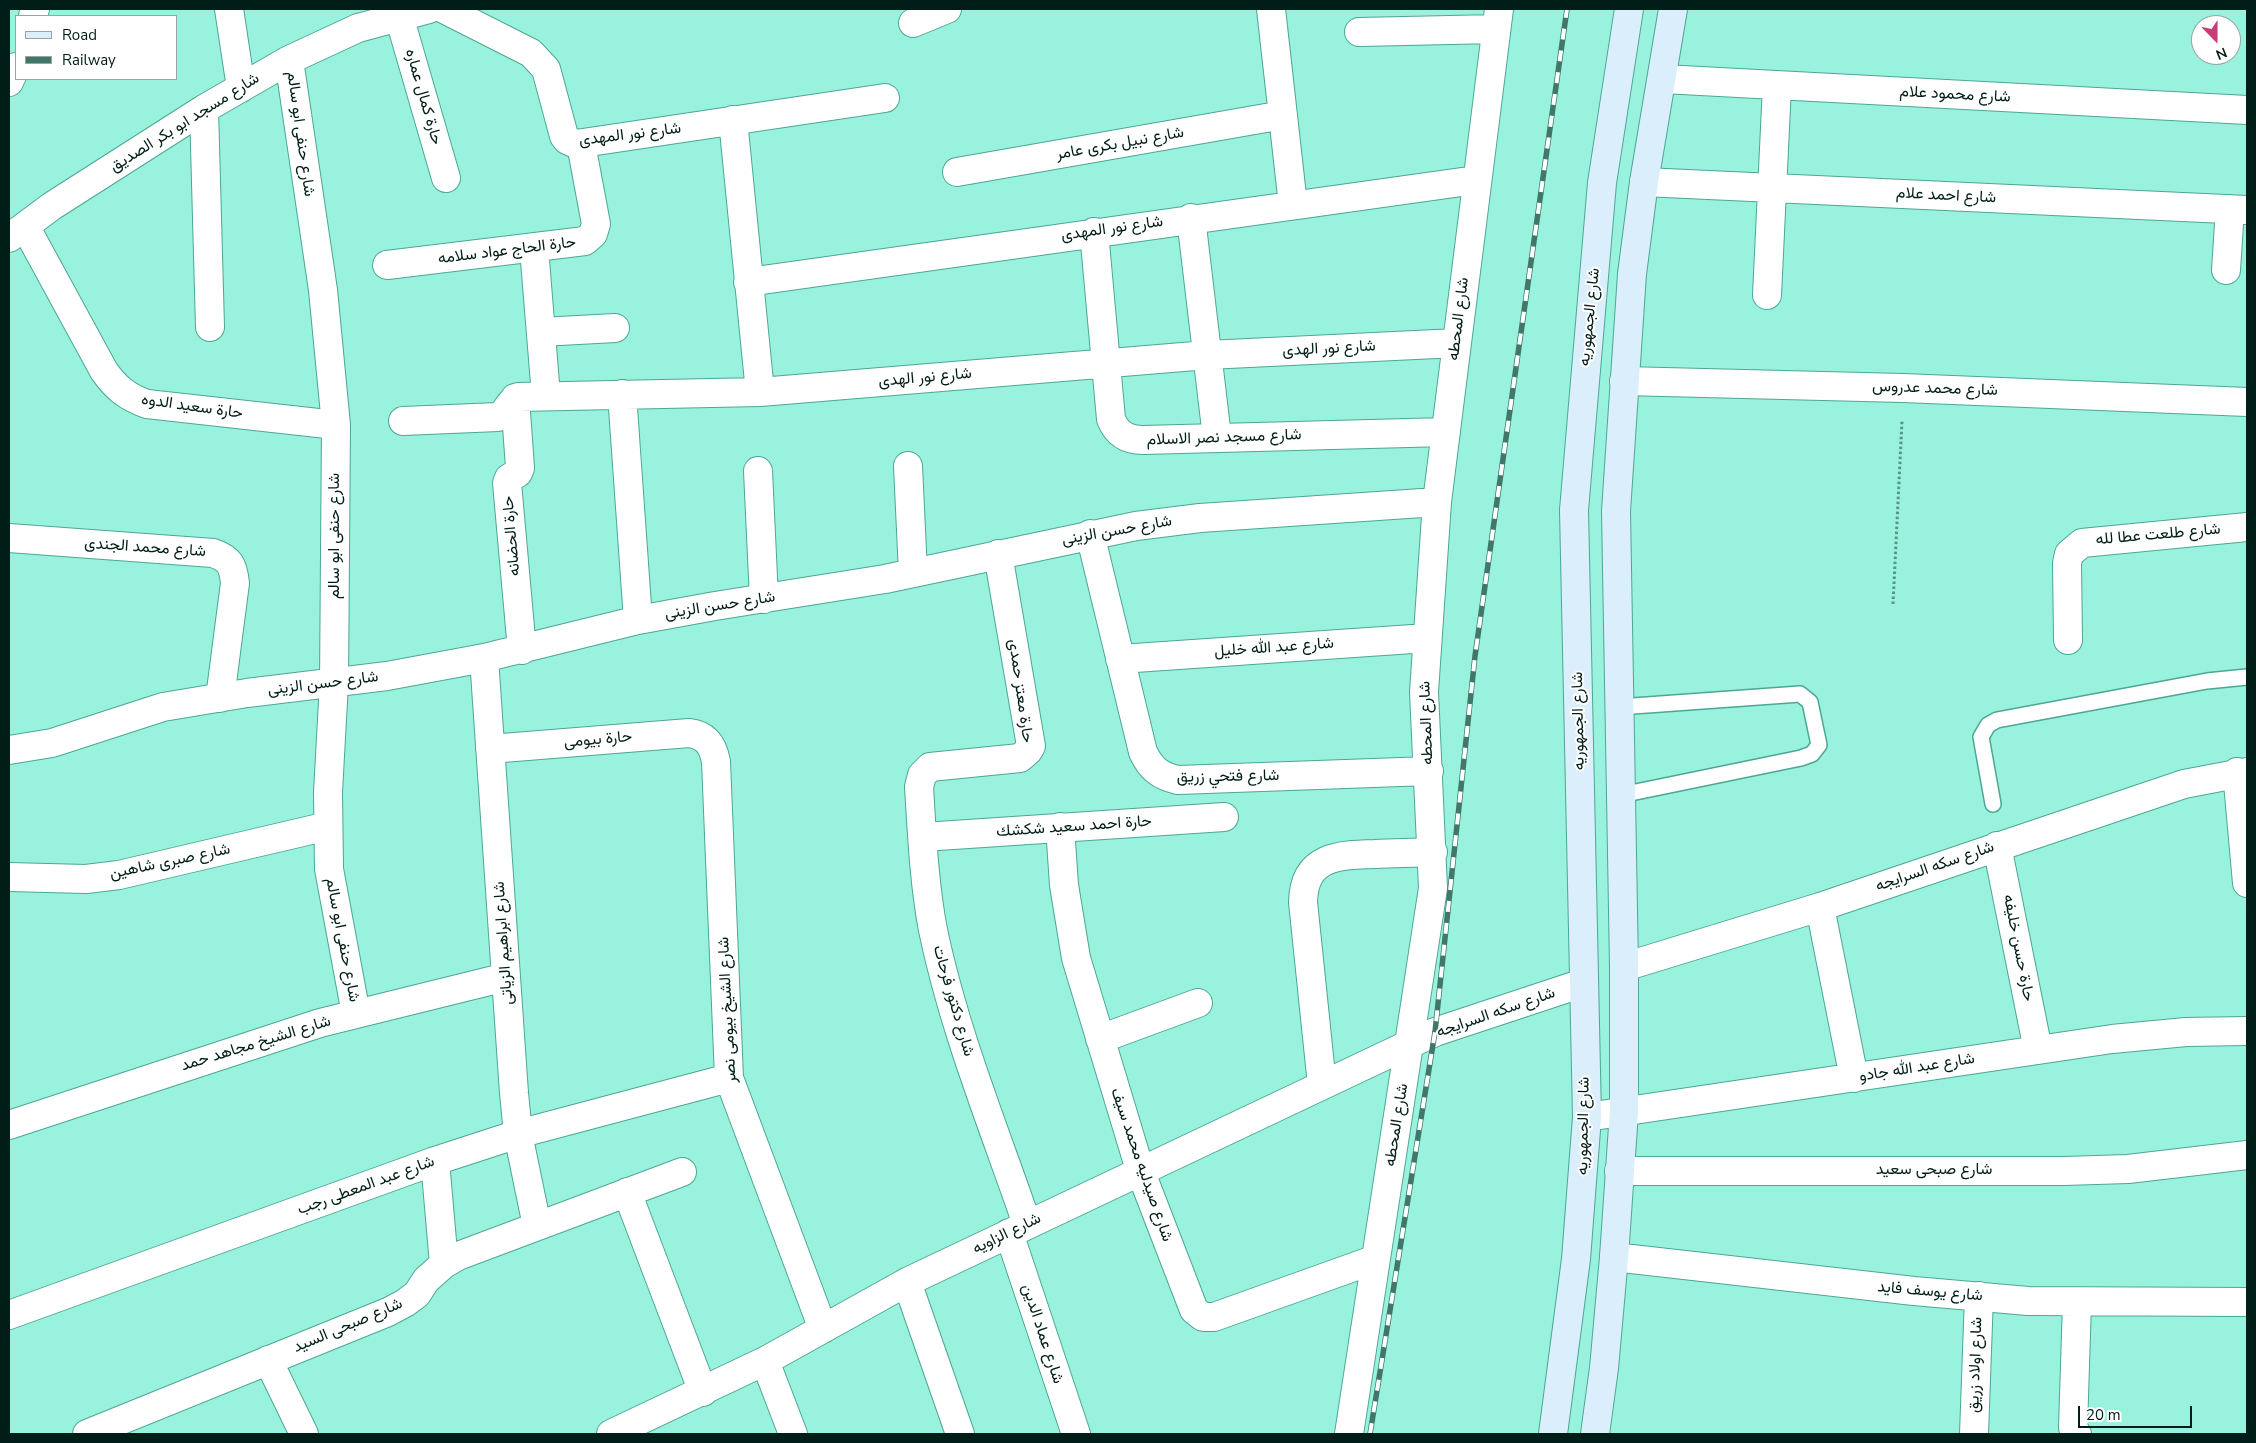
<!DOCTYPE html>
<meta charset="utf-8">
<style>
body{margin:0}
#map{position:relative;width:2256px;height:1443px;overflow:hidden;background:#98f2dd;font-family:"Nunito Sans",sans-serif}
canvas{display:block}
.frame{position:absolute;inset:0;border:10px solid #011d17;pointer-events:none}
.legend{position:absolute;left:15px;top:15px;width:162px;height:65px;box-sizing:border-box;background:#fff;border:1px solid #99a5a2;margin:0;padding:6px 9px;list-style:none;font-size:15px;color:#011d17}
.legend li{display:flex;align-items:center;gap:10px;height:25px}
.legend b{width:25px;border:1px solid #99a5a2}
.north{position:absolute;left:2191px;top:15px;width:50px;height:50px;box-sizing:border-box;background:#fff;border:1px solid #99a5a2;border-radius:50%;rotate:158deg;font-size:14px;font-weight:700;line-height:20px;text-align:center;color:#011d17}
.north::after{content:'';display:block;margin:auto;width:18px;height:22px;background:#c63d78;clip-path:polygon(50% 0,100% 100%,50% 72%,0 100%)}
.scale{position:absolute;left:2078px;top:1406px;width:114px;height:22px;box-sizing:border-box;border:2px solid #011d17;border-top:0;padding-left:6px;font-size:15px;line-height:18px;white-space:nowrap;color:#011d17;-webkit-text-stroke:4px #fff;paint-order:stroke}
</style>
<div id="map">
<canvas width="2256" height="1443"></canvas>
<div class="frame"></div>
<ul class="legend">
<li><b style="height:6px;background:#dbeefb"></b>Road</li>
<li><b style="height:6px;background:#40776a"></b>Railway</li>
</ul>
<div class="north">N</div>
<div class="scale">20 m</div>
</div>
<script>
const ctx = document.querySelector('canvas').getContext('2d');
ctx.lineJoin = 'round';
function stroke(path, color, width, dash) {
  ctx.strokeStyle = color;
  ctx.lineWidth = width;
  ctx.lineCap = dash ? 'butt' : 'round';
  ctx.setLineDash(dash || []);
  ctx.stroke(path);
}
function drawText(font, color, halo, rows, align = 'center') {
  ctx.font = font + ' "Nunito Sans",Vazirmatn,sans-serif';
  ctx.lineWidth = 4;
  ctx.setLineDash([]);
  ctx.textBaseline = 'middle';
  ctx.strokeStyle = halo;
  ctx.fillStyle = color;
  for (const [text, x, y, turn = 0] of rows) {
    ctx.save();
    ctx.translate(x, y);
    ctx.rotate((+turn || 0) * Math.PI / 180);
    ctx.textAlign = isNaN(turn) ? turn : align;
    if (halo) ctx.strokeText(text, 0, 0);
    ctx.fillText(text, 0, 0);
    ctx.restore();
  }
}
const path = new Path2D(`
 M1893,604L1902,421`);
const lane = new Path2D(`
 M1619,707L1800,694L1810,702L1819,745L1812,754L1801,758L1621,795
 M1993,804L1981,737L1988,725L1997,720L2207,681L2247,677`);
const street = new Path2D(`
 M229,9L241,88
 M444,9L531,53L546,69L564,136L567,140L576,144L885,98
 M1271,9L1293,205
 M33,16L35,9
 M399,16L446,178
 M913,23L947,9
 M1359,32L1496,29
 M289,60L323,290L336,425L334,683L328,792L329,869L356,1014
 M1663,79L2247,110
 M9,82L16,67
 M204,109L210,327
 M733,120L760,392
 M957,172L1283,115
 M1644,182L2247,210
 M1191,218L1217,437
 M25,226L104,371C116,388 127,397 147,404L336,425
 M1094,232L1111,419C1117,434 1127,440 1143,440L1446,432
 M9,238L52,206L204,109L289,60L358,28L429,9
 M534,248L546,396
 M387,265L585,241L593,234L596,224L581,144
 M2226,270L2230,209
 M748,282L1476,180
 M1767,295L1777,86
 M541,332L615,328
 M1624,381L1903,388L2247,402
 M622,394L638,620
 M515,398L520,468L518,473L509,478L507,483L522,650
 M403,421L498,417C508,412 508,402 518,397L760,392L1207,355L1457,343
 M908,466L913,573
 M758,471L764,599
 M1090,534L1143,752C1151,769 1160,776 1178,780L1429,771
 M9,538L213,553C230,559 233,565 235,583L220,698
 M998,554L1031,746L1028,751L1020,758L930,767L922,775L919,787C922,834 924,883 933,930C954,1031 994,1128 1027,1224
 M2068,640L2067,563L2069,554L2082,543L2247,527
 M484,658L514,1093L518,1134L537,1226
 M1120,659L1427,638
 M490,749L689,733C706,735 713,745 716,762L729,1078L823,1329
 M9,750L52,743L163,707L247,693L387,676L484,658L638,620L715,606L885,579L1136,526L1200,518L1437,502
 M2237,772L2247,883
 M1060,827L1064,885L1076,958L1140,1170L1194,1310L1203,1317H1214L1376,1259
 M923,837L1224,817
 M1997,846L2038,1050
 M9,877L86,879L119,875L328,826
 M1820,907L1854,1078
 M1624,967L1820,907L2184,784L2247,772
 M1100,1039L1198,1003
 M1322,1085L1303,902C1304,856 1338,855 1375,854C1394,853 1413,853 1433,852
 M1587,1117L2112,1039L2186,1032L2247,1031
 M9,1125L320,1023L506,977
 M435,1161L444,1264
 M1619,1171H2064L2128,1169L2247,1155
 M627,1192L703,1392
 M1009,1233L1076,1434
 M1614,1257L1914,1291L2028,1301L2247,1302
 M907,1282L960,1434
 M9,1315L435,1161L518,1134L729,1078
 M268,1360L304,1434
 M765,1361L793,1434
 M87,1434L388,1312L405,1303L417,1294L426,1280L444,1264L458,1256L682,1172
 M611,1434L765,1361L907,1282L1435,1032L1583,983
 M1349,1434L1433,888L1424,692L1437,502L1499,9
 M1974,1434L1979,1296
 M2077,1434L2073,1428L2077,1302`);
const secondary = new Path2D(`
 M1553,1434L1576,1259L1587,1117L1574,510L1602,183L1629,9
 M1595,1434L1604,1368L1614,1257L1624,1112V967L1616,511L1632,274L1644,182L1673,9`);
const rail = new Path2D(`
 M1370,1434L1435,1032L1475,656L1567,9`);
const streetNames = [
 ["شارع محمود علام",1955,95,3],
 ["حارة كمال عماره",423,97,74],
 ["شارع مسجد ابو بكر الصديق",185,123,-32],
 ["شارع حنفى ابو سالم",300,134,82],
 ["شارع نور المهدى",630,135,-7],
 ["شارع نبيل بكرى عامر",1120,144,-10],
 ["شارع احمد علام",1946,196,3],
 ["شارع نور المهدى",1112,229,-8],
 ["حارة الحاج عواد سلامه",507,251,-7],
 ["شارع الجمهوريه",1590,317,-84],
 ["شارع المحطه",1459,319,-83],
 ["شارع نور الهدى",1329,349,-3],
 ["شارع نور الهدى",925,378,-5],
 ["شارع محمد عدروس",1935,389,2],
 ["حارة سعيد الدوه",192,407,8],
 ["شارع مسجد نصر الاسلام",1224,438,-2],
 ["شارع حسن الزينى",1117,531,-10],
 ["شارع طلعت عطا لله",2158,535,-5],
 ["شارع حنفى ابو سالم",335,536,-90],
 ["حارة الحضانه",512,536,-95],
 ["شارع محمد الجندى",145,548,4],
 ["شارع حسن الزينى",720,606,-9],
 ["شارع عبد الله خليل",1274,648,-4],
 ["شارع حسن الزينى",323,684,-7],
 ["حارة معتز حمدى",1020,691,82],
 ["شارع الجمهوريه",1579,721,-91],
 ["شارع المحطه",1427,723,-92],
 ["حارة بيومى",598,740,-5],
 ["شارع فتحي زريق",1228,777,-1],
 ["حارة احمد سعيد شكشك",1074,827,-4],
 ["شارع صبرى شاهين",170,862,-12],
 ["شارع سكه السرايجه",1935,867,-19],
 ["شارع حنفى ابو سالم",342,940,79],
 ["شارع ابراهيم الزياتى",504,943,-94],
 ["حارة حسن خليفه",2018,948,79],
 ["شارع دكتور فرحات",953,1001,74],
 ["شارع الشيخ بيومى نصر",728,1010,-93],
 ["شارع سكه السرايجه",1496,1013,-19],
 ["شارع الشيخ مجاهد حمد",256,1044,-17],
 ["شارع عبد الله جادو",1917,1068,-9],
 ["شارع المحطه",1397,1125,-81],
 ["شارع الجمهوريه",1584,1126,-89],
 ["شارع صيدليه محمد سيف",1141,1165,71],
 ["شارع صبحى سعيد",1934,1170],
 ["شارع عبد المعطى رجب",366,1186,-20],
 ["شارع الزاويه",1007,1234,-26],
 ["شارع يوسف فايد",1930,1292,5],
 ["شارع صبحى السيد",348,1326,-23],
 ["شارع عماد الدين",1042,1334,72],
 ["شارع اولاد زريق",1976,1365,-88]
];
stroke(lane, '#4ca794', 18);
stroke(street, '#4ca794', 30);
stroke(secondary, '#4ca794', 30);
stroke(path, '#569586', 3, [2.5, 2.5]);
stroke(lane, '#fff', 15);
stroke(street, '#fff', 28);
stroke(secondary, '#dbeefb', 28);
stroke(rail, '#40776a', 5.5);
stroke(rail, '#fff', 4, [11]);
drawText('16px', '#011d17', '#fff', streetNames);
</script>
